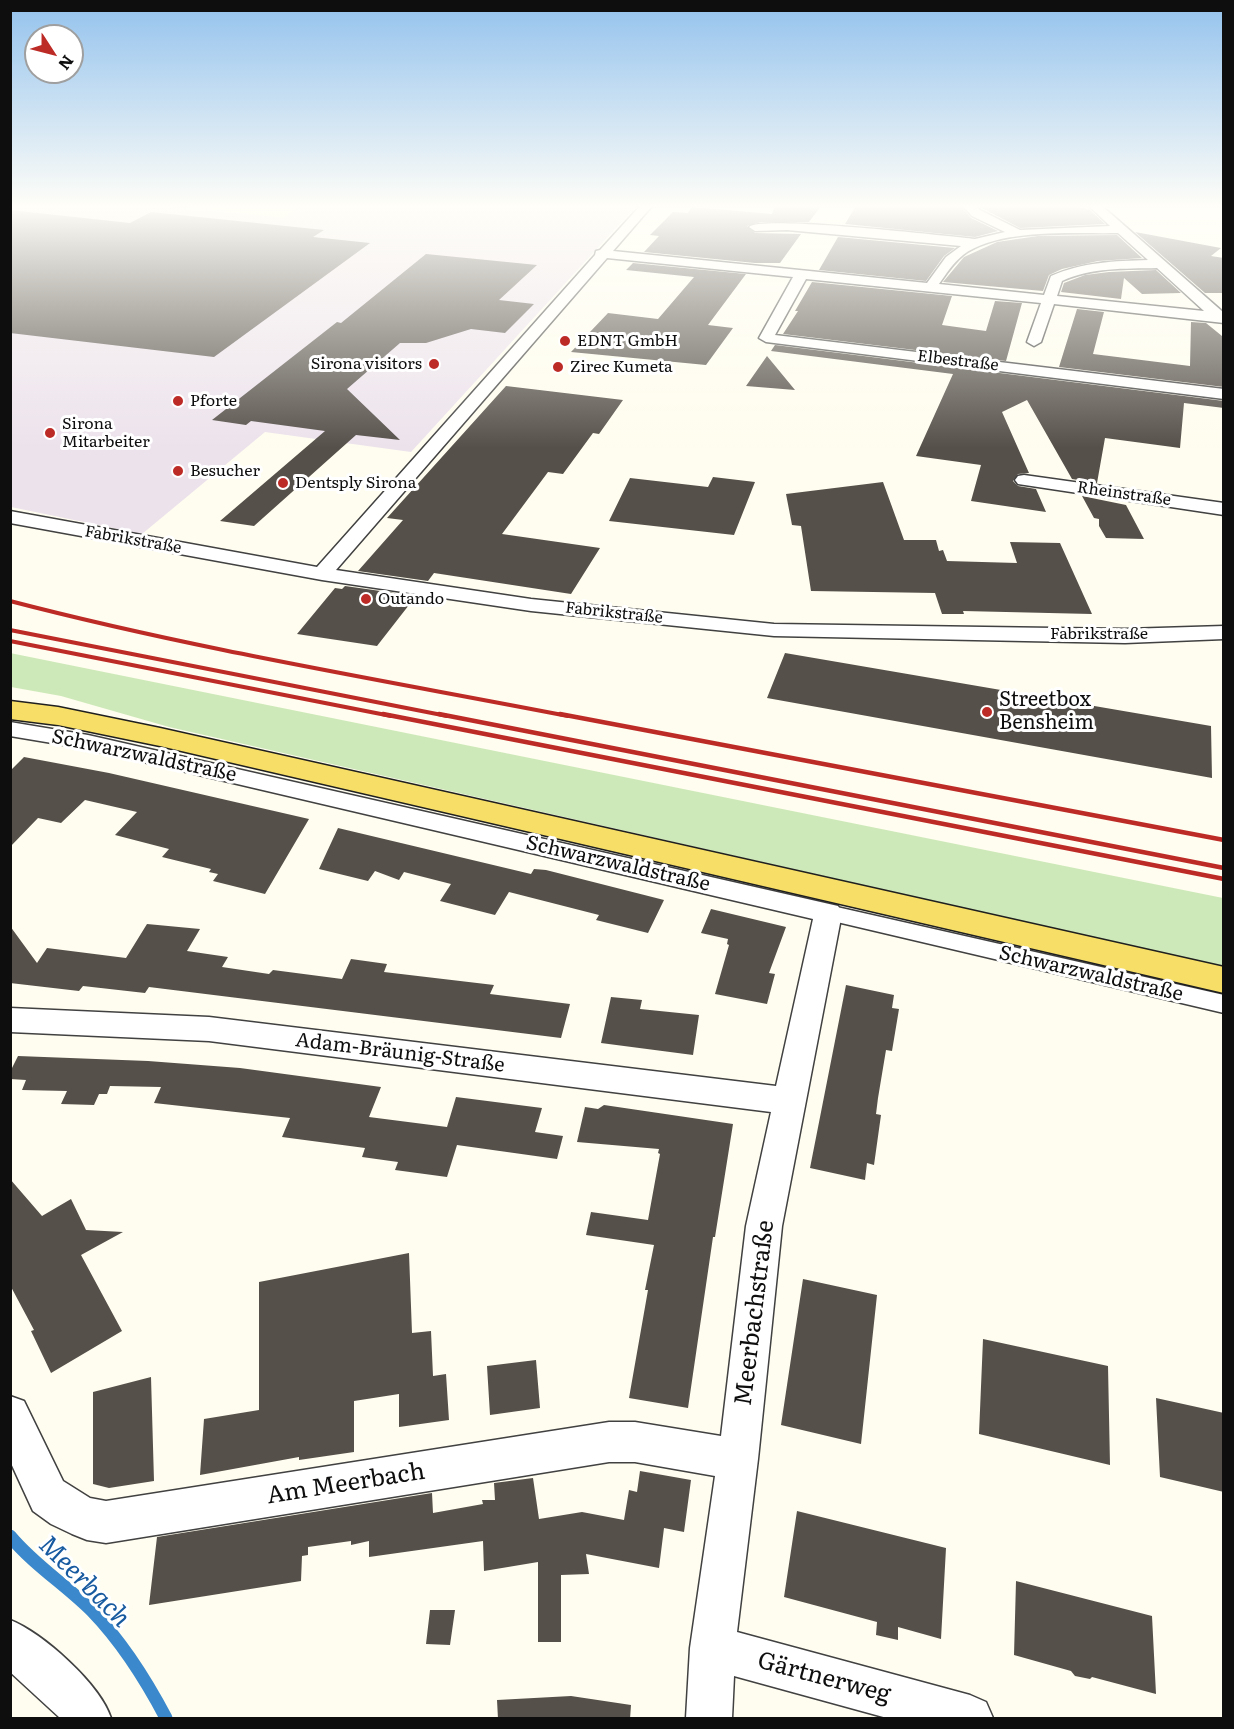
<!DOCTYPE html>
<meta charset="utf-8">
<style>
body{margin:0}
#map{position:relative;width:1234px;height:1729px;overflow:hidden;background:#fffdef;font-family:Literata,serif}
canvas{display:block}
.frame{position:absolute;inset:0;border:12px solid #0e0e0e;pointer-events:none}
.north{position:absolute;left:24px;top:24px;width:60px;height:60px;box-sizing:border-box;background:#fff;border:2px solid #9f9f9f;border-radius:50%;rotate:126deg;font-size:16px;font-weight:700;line-height:24px;text-align:center;color:#0e0e0e}
.north::after{content:'';display:block;margin:auto;width:21px;height:27px;background:#bd2b27;clip-path:polygon(50% 0,100% 100%,50% 72%,0 100%)}
</style>
<div id="map">
<canvas width="1234" height="1729"></canvas>
<div class="frame"></div>
<div class="north">N</div>
</div>
<script>
const ctx = document.querySelector('canvas').getContext('2d');
ctx.lineJoin = 'round';
function fill(path, color) {
  ctx.fillStyle = color;
  ctx.fill(path, 'evenodd');
}
function stroke(path, color, width, dash) {
  ctx.strokeStyle = color;
  ctx.lineWidth = width;
  ctx.lineCap = dash ? 'butt' : 'round';
  ctx.setLineDash(dash || []);
  ctx.stroke(path);
}
function drawText(font, color, halo, rows, align = 'center') {
  ctx.font = font + ' Literata,serif';
  ctx.lineWidth = 6;
  ctx.setLineDash([]);
  ctx.textBaseline = 'middle';
  ctx.strokeStyle = halo;
  ctx.fillStyle = color;
  for (const [text, x, y, turn = 0] of rows) {
    ctx.save();
    ctx.translate(x, y);
    ctx.rotate((+turn || 0) * Math.PI / 180);
    ctx.textAlign = isNaN(turn) ? turn : align;
    if (halo) ctx.strokeText(text, 0, 0);
    ctx.fillText(text, 0, 0);
    ctx.restore();
  }
}
const industrial = new Path2D(`
 M10,206H176L173,208L283,217L302,206H636L411,452L265,432L142,534L11,507Z`);
const farmland = new Path2D(`
 M182,206H302L283,218Z`);
const green = new Path2D(`
 M10,653L1223,898V967L169,727L61,696L11,687Z`);
const stream = new Path2D(`
 M10,1536C34,1565 66,1585 92,1611C122,1642 146,1680 166,1718`);
const building = new Path2D(`
 M775,206H821L809,222H761L747,226L755,233L801,234L780,263H755L644,252L659,236L650,235L673,212L688,213L692,207L772,214Z
 M856,206H961L971,218L998,231L975,237L845,224Z
 M978,206H1074L1089,209L1105,224L1020,228Z
 M10,210L130,223L151,212L324,230L313,237L370,243L214,357L10,333Z
 M1135,232L1221,248L1211,256L1224,258V293H1205Z
 M1117,235L1142,258L1098,261L1062,269L1049,275L1043,291L943,282L964,257L997,242L1038,236Z
 M838,237L955,248L944,256L926,281L819,270Z
 M426,254L537,265L499,300L534,304L505,333L471,329L426,343H400L347,389L400,440L356,435L254,526L220,521L325,431L251,421L246,425L212,420L337,322L341,323Z
 M633,263L746,274L708,325L733,328L706,365L571,352L608,313L658,319L694,277L626,270Z
 M1156,270L1181,293L1142,294L1124,278L1121,299L1061,292L1064,283L1085,275L1109,272Z
 M812,282L952,296L942,325L986,331L995,301L1022,303L1006,361L783,334L798,311H795Z
 M1077,309L1104,312L1093,354L1190,366L1191,322L1206,323L1222,336L1224,387L1059,367Z
 M775,345L1224,401V408L1184,403L1180,448L1105,438L1097,483L1072,479L1027,400L1002,412L1029,473L1018,474L1013,481L1018,486L1036,489L1046,512L971,501L981,465L916,456L953,374L771,351Z
 M767,356L795,390L746,386Z
 M506,386L623,400L599,434L593,433L563,474L548,472L502,534L600,548L571,594L434,573L428,581L358,571L403,520L387,518Z
 M713,477L755,482L734,535L609,521L630,478L708,487Z
 M883,482L904,540H936L939,551L943,550L947,561L1017,563L1010,542L1060,543L1092,614L963,611L964,614H942L935,593L811,591L801,526L792,525L786,494Z
 M1082,496L1126,505L1144,539L1106,538L1099,526V519L1094,518Z
 M345,586L416,596L377,646L297,634L335,588L342,589Z
 M785,653L1211,726L1212,778L767,698Z
 M24,757L109,773L309,819L265,894L213,881L218,874L209,872L211,869L162,857L169,849L115,835L137,812L85,800L61,823L38,818L10,847V771Z
 M338,828L531,874L534,869L546,870L664,900L648,933L596,920L599,915L509,892L495,915L440,901L451,884L404,872L399,880L375,871L368,881L319,869Z
 M711,909L786,927L769,973L775,974L767,1004L715,994L729,945L727,944L728,939L701,933Z
 M147,924L200,929L187,951L228,957L222,967L269,974L273,970L342,979L351,959L387,964L384,972L494,985L490,994L570,1004L561,1038L149,987L145,993L83,986L79,991L10,983V926L37,963L47,948L126,958Z
 M846,985L894,995L892,1008L899,1009L892,1051L886,1050L878,1098L876,1114L881,1115L874,1165L867,1163L865,1180L810,1168Z
 M611,997L642,1000L640,1009L699,1015L693,1055L601,1043Z
 M18,1056L148,1061L240,1068L381,1087L369,1117L447,1127L456,1097L542,1108L535,1132L563,1136L557,1159L457,1145L447,1177L395,1170L398,1162L362,1157L365,1148L282,1137L290,1118L154,1103L161,1087L110,1086L107,1094H99L94,1105L61,1104L67,1091L22,1090L26,1080L10,1079V1072Z
 M604,1105L733,1124L715,1237H713L688,1408L629,1398L648,1290H645L654,1245L586,1235L591,1212L648,1220L660,1154L658,1153L659,1149L577,1142L585,1107L598,1109Z
 M10,1179L42,1216L71,1199L86,1230L123,1232L81,1255L122,1331L51,1373L31,1331L34,1330L10,1285Z
 M409,1253L412,1333L431,1331L433,1376L446,1374L449,1420L399,1427V1394L354,1401V1452L299,1460V1457L200,1475L204,1419L259,1410V1282Z
 M803,1279L877,1295L861,1444L781,1425Z
 M983,1339L1108,1366L1110,1465L979,1434Z
 M536,1360L540,1408L490,1415L487,1366Z
 M151,1377L154,1481L109,1488L93,1484V1392Z
 M1156,1398L1224,1413V1492L1160,1477Z
 M640,1471L691,1480L684,1532L664,1528L659,1568L586,1554L589,1574L561,1575V1642H538V1562L484,1571L483,1541L369,1557V1541L351,1545V1541L308,1547V1555L302,1556L301,1581L149,1605L157,1537L432,1493L433,1513L483,1504L482,1500H495L494,1483L533,1478L539,1519L582,1512L624,1520L629,1490L637,1492Z
 M797,1511L946,1548L941,1639L898,1627V1640L876,1635L877,1622L784,1597Z
 M1016,1581L1152,1616L1156,1694L1092,1677L1090,1679L1075,1676L1071,1671L1014,1655Z
 M430,1610H455L450,1645L426,1644Z
 M571,1696L631,1705L630,1719H498L497,1700Z`);
const pedestrian = new Path2D(`
 M828,905L1224,995V1013L820,918L817,913L820,908Z`);
const minor = new Path2D(`
 M640,206H652L613,251L927,283L946,257L961,246L787,230L755,231L749,227C762,215 945,236 975,239L1005,232L972,216L963,206H975L980,210L1020,230L1110,226L1089,206H1102L1224,313V323L1054,304L1041,342L1034,346L1027,342L1041,303L806,279L775,335L1224,389V399L766,342L759,338L793,277L607,258L336,570L531,599L774,624L1125,629L1224,626V639L1125,643L774,636L531,611L322,580L10,523V511L317,567L595,255L596,251L600,250ZM1118,233L1148,260C1114,261 1083,262 1051,276L1044,295L939,284C946,274 953,263 963,255C999,228 1074,234 1118,233ZM1157,268L1204,311L1057,296L1062,281C1092,267 1124,269 1157,268Z
 M1024,475L1224,503V515L1018,484L1015,480L1018,476Z
 M10,722L88,735L838,906L842,913L782,1226L758,1459L737,1632L970,1695L986,1702L993,1718H887L734,1676L732,1718H686L690,1648L715,1476L635,1462H609L106,1543L87,1540L72,1534L51,1524L33,1511L10,1461V1396L24,1401L63,1481L90,1498L106,1501L609,1422H635L721,1436L746,1226L771,1112L209,1041L10,1032V1008L209,1017L776,1086L813,919L88,749L10,736Z
 M10,1620C43,1633 100,1684 111,1718H60L10,1672Z`);
const primary = new Path2D(`
 M10,701L58,707L160,728L1224,967V993L160,746L58,725L10,719Z`);
const railFar1 = new Path2D(`
 M10,601C194,649 382,680 568,716
 M10,630L447,716
 M10,641L391,716`);
const rail = new Path2D(`
 M383,714L1224,879
 M439,714L1224,868
 M560,714L1224,840`);
const markers = [
 [565,341,6,"#bd2b27"],
 [434,364,6,"#bd2b27"],
 [558,367,6,"#bd2b27"],
 [178,401,6,"#bd2b27"],
 [50,433,6,"#bd2b27"],
 [178,471,6,"#bd2b27"],
 [283,483,6,"#bd2b27"],
 [366,599,6,"#bd2b27"],
 [987,712,6,"#bd2b27"]
];
const farPoinames = [
 ["EDNT GmbH",577,341],
 ["Sirona visitors",422,364,"right"],
 ["Zirec Kumeta",570,367],
 ["Pforte",190,401],
 ["Sirona",62,424],
 ["Mitarbeiter",62,442],
 ["Besucher",190,471],
 ["Dentsply Sirona",295,483],
 ["Outando",378,599]
];
const farStreetnames = [
 ["Elbestraße",958,361,7],
 ["Rheinstraße",1124,494,8],
 ["Fabrikstraße",133,540,10],
 ["Fabrikstraße",614,613,6],
 ["Fabrikstraße",1099,634]
];
const poiNames = [
 ["Streetbox",999,700],
 ["Bensheim",999,723]
];
const streetNames = [
 ["Schwarzwaldstraße",144,756,12],
 ["Schwarzwaldstraße",618,864,13],
 ["Schwarzwaldstraße",1091,974,13],
 ["Adam-Bräunig-Straße",400,1053,7]
];
const nearStreetnames = [
 ["Meerbachstraße",755,1313,-83],
 ["Am Meerbach",346,1484,-9],
 ["Gärtnerweg",824,1678,15]
];
const nearWaternames = [
 ["Meerbach",84,1582,45]
];
fill(industrial, '#ece2ec');
fill(farmland, '#f4f4cf');
fill(green, '#cee9b9');
stroke(stream, '#3c88cc', 13);
fill(building, '#56504a');
stroke(pedestrian, '#414141', 3);
stroke(minor, '#414141', 3);
stroke(primary, '#1f1f1f', 3);
fill(pedestrian, '#fff');
fill(minor, '#fff');
fill(primary, '#f7df67');
stroke(railFar1, '#bd2b27', 4);
stroke(rail, '#bd2b27', 4.5);
const sky = ctx.createLinearGradient(0, 0, 0, 448);
sky.addColorStop(0, '#93c2ed');
sky.addColorStop(0.46, '#fffef8');
sky.addColorStop(1, '#fffef800');
ctx.fillStyle = sky;
ctx.fillRect(0, 0, 1234, 448);
for (const [x, y, r, color] of markers) {
  const dot = new Path2D();
  dot.arc(x, y, r, 0, 2 * Math.PI);
  ctx.fillStyle = color;
  ctx.fill(dot);
  stroke(dot, '#fff', 2);
}
drawText('16px', '#0e0e0e', '#fff', farPoinames, 'left');
drawText('16px', '#0e0e0e', '#fff', farStreetnames);
drawText('20px', '#0e0e0e', '#fff', poiNames, 'left');
drawText('20px', '#0e0e0e', '#fff', streetNames);
drawText('24px', '#0e0e0e', '#fff', nearStreetnames);
drawText('italic 26px', '#185a9f', '#fff', nearWaternames);
</script>
